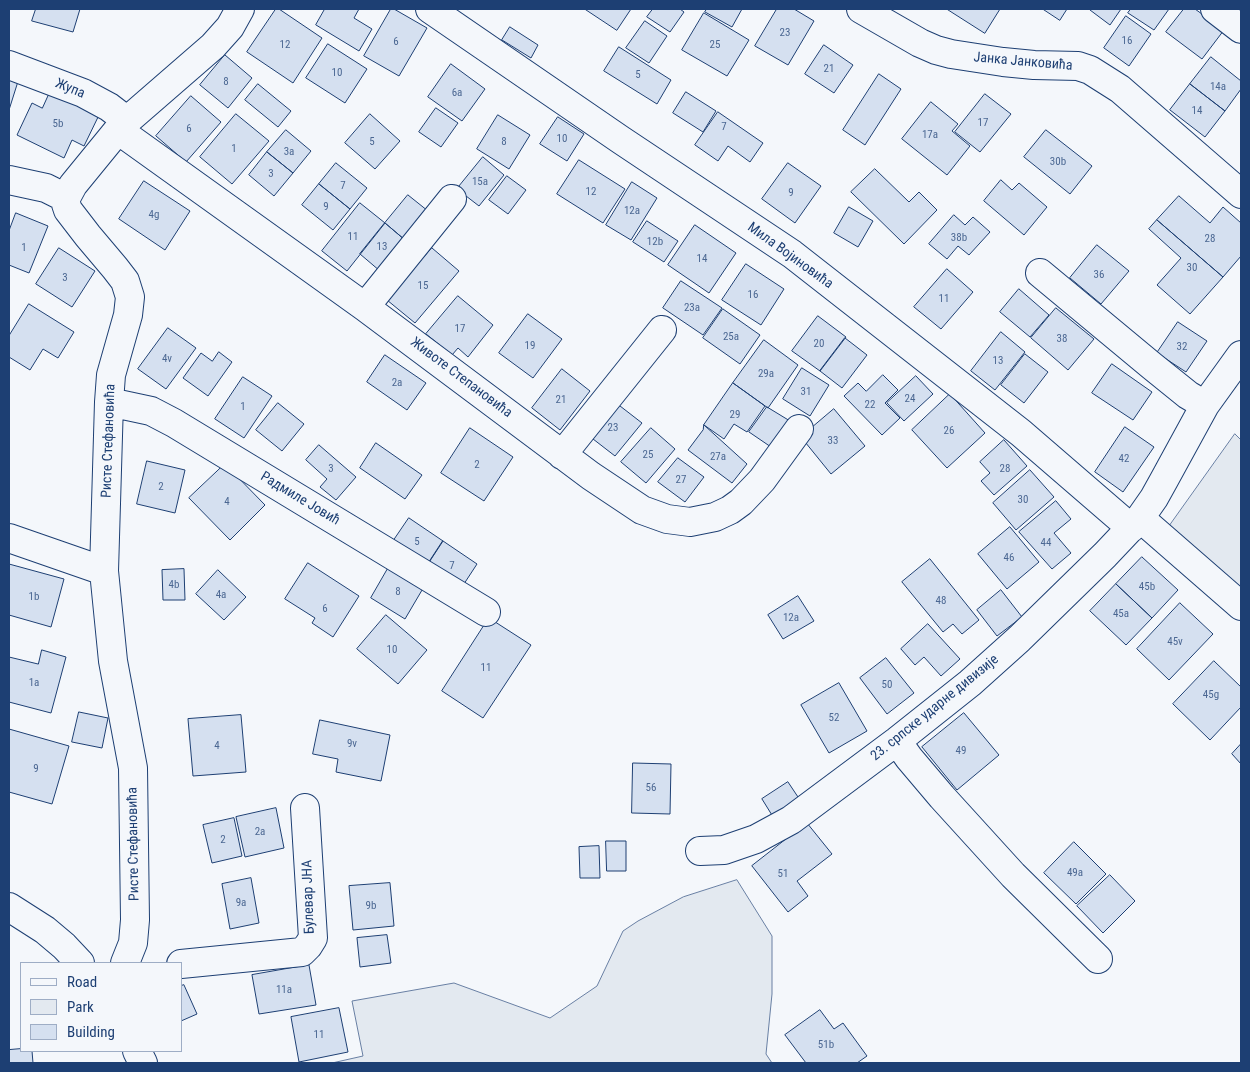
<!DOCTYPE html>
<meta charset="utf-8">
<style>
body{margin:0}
#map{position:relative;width:1250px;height:1072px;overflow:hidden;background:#f4f7fb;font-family:"Roboto Condensed",sans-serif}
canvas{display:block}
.frame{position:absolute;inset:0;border:10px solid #1d3f73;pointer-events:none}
.legend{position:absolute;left:20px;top:962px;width:162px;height:90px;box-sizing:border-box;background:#f4f7fb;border:1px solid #9eadc5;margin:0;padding:6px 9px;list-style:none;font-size:15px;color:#1d3f73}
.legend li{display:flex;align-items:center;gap:10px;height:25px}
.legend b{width:25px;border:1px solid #9eadc5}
</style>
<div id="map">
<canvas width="1250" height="1072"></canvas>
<div class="frame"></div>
<ul class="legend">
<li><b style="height:6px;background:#f4f7fb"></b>Road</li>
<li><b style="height:14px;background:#e3e9f0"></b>Park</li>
<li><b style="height:14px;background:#d5e0f0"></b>Building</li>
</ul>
</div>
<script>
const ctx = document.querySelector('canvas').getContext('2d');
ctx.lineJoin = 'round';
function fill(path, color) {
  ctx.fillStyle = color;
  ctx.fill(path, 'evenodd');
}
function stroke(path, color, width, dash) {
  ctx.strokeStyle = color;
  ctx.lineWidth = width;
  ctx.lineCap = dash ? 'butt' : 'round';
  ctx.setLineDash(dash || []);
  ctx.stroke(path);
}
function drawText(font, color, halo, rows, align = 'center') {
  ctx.font = font + ' "Roboto Condensed",sans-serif';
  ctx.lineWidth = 4;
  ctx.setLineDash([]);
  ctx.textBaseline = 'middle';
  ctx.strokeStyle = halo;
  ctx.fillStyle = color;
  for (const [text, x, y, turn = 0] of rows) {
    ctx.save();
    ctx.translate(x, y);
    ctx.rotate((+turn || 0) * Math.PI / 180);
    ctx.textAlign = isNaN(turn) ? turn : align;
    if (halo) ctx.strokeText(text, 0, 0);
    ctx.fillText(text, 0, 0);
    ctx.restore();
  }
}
const green = new Path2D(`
 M1235,434L1241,440V590L1168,528Z
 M737,880L772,936V994L766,1054L772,1063H332L363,1056L352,1001L454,983L550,1018L597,986L623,931L638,921L683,897Z`);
const building = new Path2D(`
 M36,9H80L73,32L32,21Z
 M276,9H279L322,38L293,83L247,52Z
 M325,9H359L354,18L372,29L359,51L316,25Z
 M391,9H394L427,28L399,76L364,56Z
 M585,9H631L617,30Z
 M653,9H680L684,12L670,32L647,17Z
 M707,9H742L732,27L705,12Z
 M777,9H794L814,21L788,65L755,46Z
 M947,9H1000L985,33Z
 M1043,9H1067L1060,20Z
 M1090,9H1121L1110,25L1090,10Z
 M1131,9H1169L1154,30L1128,13Z
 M1184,9H1195L1224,30L1202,59L1166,32Z
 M704,13L749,40L727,76L682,50Z
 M1126,16L1151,34L1129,66L1104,48Z
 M645,21L667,36L649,63L626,48Z
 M510,27L538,45L531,58L502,40Z
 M328,44L367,69L345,103L306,78Z
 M824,45L853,65L834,93L805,74Z
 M619,47L671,80L657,104L604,71Z
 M225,55L252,78L228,108L200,85Z
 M1211,57L1241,81V89L1225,111L1190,84Z
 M451,64L485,89L462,121L428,97Z
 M9,71L20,75L9,110Z
 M879,74L901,89L865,145L843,130Z
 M258,84L291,111L278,127L245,100Z
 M1190,84L1225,111L1205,137L1170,110Z
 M51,90L100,113L84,146L72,140L64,158L17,135L32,103L42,108Z
 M686,92L716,111L703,132L673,113Z
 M985,94L1011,114L980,152L955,132Z
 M191,96L221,122L186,162L156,136Z
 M931,102L958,124L952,131L970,146L947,175L902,139Z
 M436,108L458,123L441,147L419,132Z
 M718,112L763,143L750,162L728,146L718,161L695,145Z
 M236,114L269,141L232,184L200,157Z
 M370,114L400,141L375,169L345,143Z
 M498,115L530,135L509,169L477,149Z
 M558,117L584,134L567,161L540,144Z
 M286,130L311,151L293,173L267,152Z
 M1046,130L1092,166L1070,194L1024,157Z
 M267,152L293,173L274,196L249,175Z
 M483,157L504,175L479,206L457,189Z
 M579,160L625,189L603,223L557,194Z
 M336,163L367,188L350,209L319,184Z
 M788,163L821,186L795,223L762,199Z
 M875,169L909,202L919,192L937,210L904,244L851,192Z
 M507,176L526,190L508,214L489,200Z
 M1001,180L1012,190L1019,183L1047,207L1024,235L984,201Z
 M144,181L190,211L165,250L119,219Z
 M632,182L657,198L631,240L606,225Z
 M319,184L350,209L333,230L302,205Z
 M408,195L428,211L405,240L385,223Z
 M1179,196L1210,223L1223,207L1241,223V256L1223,277L1157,220Z
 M360,203L385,223L347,271L322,251Z
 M849,207L873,221L858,247L834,233Z
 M16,213L48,226L29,273L9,265V231Z
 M954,215L965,225L973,217L990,232L969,255L958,246L947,259L929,244Z
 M1157,220L1223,277L1190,314L1157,285L1181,258L1149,229Z
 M647,221L678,241L664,262L633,242Z
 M385,223L405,240L380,271L360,254Z
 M695,225L736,253L709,293L668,265Z
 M1097,245L1129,271L1101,304L1070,278Z
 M59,248L95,271L72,307L36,284Z
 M432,248L459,271L415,323L387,300Z
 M746,264L784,289L761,325L722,300Z
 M947,269L973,292L941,329L914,307Z
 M681,281L722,308L703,335L663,308Z
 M1019,289L1049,315L1030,337L1000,312Z
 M458,296L493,325L468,357L458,348L452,355L426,334Z
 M29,304L74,332L58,358L43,349L30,370L9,357V336Z
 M1056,308L1094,339L1068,370L1031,338Z
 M723,309L760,335L740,364L703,338Z
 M528,314L562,339L533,378L499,353Z
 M818,316L846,337L820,371L792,351Z
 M1178,322L1207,341L1186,372L1157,353Z
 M168,328L196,348L166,389L138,369Z
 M1001,332L1025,352L995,390L971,371Z
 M845,338L867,355L842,388L820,371Z
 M764,340L798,365L768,408L733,383Z
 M219,352L232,362L208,396L183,378L201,353L212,361Z
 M1025,354L1048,372L1024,403L1001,385Z
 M385,355L426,383L407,410L367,382Z
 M1112,364L1152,392L1133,420L1092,393Z
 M802,368L829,385L810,416L783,399Z
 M562,369L590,391L560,430L532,408Z
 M883,375L898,390L885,403L900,418L882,435L844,396L858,383L866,391Z
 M916,376L933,394L904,421L887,403Z
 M243,377L272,396L244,438L215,419Z
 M733,383L765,406L747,432L734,424L724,439L704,425Z
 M950,394L985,433L947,468L912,430Z
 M611,399L642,423L615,456L584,432Z
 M278,403L304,424L282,451L256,430Z
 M767,407L790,421L771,447L749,432Z
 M834,409L865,446L831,474L801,437Z
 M704,425L747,464L732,483L688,450L703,430Z
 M1125,427L1154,447L1123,492L1095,472Z
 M470,428L513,457L484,501L441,473Z
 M651,428L675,449L646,483L621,462Z
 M1004,440L1027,466L994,495L981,481L990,473L980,462Z
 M376,443L422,475L405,499L360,468Z
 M319,445L356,477L336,500L320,487L327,479L306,460Z
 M678,458L704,477L685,502L658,482Z
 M147,461L185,470L175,513L137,504Z
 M225,464L265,505L230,540L189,498Z
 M1030,470L1054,497L1016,530L993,503Z
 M1056,501L1071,519L1054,533L1071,553L1052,569L1019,532Z
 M409,518L443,541L426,567L392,543Z
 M1010,527L1039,562L1007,589L978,554Z
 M443,541L477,564L460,590L426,567Z
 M1142,557L1178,590L1152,618L1116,584Z
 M930,559L979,620L962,634L953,624L943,632L902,582Z
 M308,563L359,596L333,637L312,623L315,618L285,599Z
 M9,564L64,579L51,627L9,615Z
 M390,565L425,585L405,619L371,598Z
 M184,569L185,600H163L162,570Z
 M218,570L246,597L224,620L196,594Z
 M1116,584L1152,618L1126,645L1090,611Z
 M1001,590L1022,617L997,636L977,610Z
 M798,596L814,621L783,639L768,615Z
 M1180,603L1213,634L1169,680L1137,649Z
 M386,615L427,650L398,684L357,649Z
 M489,618L531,645L483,718L442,691Z
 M928,624L960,659L941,676L924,657L915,665L901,649Z
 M42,650L66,657L51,713L9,702V657L38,664Z
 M886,658L914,693L887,714L860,678Z
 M1214,661L1241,687V707L1210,740L1173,704Z
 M839,683L867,731L829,753L801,705Z
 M79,712L108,718L102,748L72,742Z
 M964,713L999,755L957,790L922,747Z
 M241,715L246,772L193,776L188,719Z
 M320,720L390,735L381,781L336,772L338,759L313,754Z
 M9,729L69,746L52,804L9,792Z
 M1241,744V764L1232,754Z
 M633,763L671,764L670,814L632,813Z
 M788,782L802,803L775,820L762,799Z
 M276,808L284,848L245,857L236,817Z
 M234,818L242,856L212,863L203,825Z
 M807,823L832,854L797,881L808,896L788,912L752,866Z
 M606,841H626V871H607Z
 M1074,842L1106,874L1076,904L1044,873Z
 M599,846L600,878H580L579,847Z
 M1110,875L1135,901L1103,933L1077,906Z
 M251,878L259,923L230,929L222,884Z
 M390,883L394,926L353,930L349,886Z
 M387,935L391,963L360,967L357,938Z
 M309,965L316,1005L259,1014L252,975Z
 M184,985L197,1014L181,1021V986Z
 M339,1008L348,1052L299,1062L291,1017Z
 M820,1010L834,1029L843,1023L867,1056L857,1063H806L785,1035Z
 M21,1049V1051H32L33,1063H9V1050Z`);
const minor = new Path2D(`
 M430,9L621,140L792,254L1021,433L1131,528
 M861,9L920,43L936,50L951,54L1003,62L1034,65L1078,66L1090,70L1120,89L1241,194
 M1215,9L1241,29
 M9,65L83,93L109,107L126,120
 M118,130L365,307L591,476L642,510L667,519L690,522L715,517L730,510L741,502L762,480L799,429
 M9,180L46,188L66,198
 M1040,273L1152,366L1188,395L1205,405
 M365,307L452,199
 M109,402L151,411L174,423L486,612
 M562,455L662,330
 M1140,518L1241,606
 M9,538L104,571
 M897,741L909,758L942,797L1013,875L1098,959
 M700,851L724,850L756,839L791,820L897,741L970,683L1019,639L1105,555L1140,518L1154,498L1164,480L1205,405L1241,355
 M125,963L133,943L135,920L133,768L113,661L104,571L109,402L111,375L128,315L130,297L125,281L115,268L88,236L68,210L66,204V198L73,185L122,125L213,46L230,27L240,9
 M181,964L302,952L308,946L313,938L305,808`);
const major = new Path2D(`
 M9,907L45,930L64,946L80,963
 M137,1051L143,1063`);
const numberNames = [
 ["23",785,33],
 ["16",1127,41],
 ["6",396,42],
 ["12",285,45],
 ["25",715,45],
 ["21",829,69],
 ["10",337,73],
 ["5",638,75],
 ["8",226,82],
 ["14a",1218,87],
 ["6a",457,93],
 ["14",1197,111],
 ["17",983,123],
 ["5b",58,124],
 ["7",724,127],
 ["6",189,129],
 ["17a",930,135],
 ["10",562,139],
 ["5",372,142],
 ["8",504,142],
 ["1",234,149],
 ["3a",289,152],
 ["30b",1058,162],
 ["3",271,174],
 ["15a",480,182],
 ["7",343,186],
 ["12",591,192],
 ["9",791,193],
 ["9",326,207],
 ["12a",632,211],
 ["4g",154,215],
 ["11",353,237],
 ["38b",959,238],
 ["28",1210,239],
 ["12b",655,242],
 ["13",382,247],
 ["1",24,248],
 ["14",702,259],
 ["30",1192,268],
 ["36",1099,275],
 ["3",65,278],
 ["15",423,286],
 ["16",753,295],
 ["11",944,299],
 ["23a",692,308],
 ["17",460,329],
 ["25a",731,337],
 ["38",1062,339],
 ["20",819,344],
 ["19",530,346],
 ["32",1182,347],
 ["4v",167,359],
 ["13",998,361],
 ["29a",766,374],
 ["2a",397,383],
 ["31",806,392],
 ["24",910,399],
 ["21",561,400],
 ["22",870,405],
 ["1",243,407],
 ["29",735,415],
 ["23",613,428],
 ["26",949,431],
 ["33",833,441],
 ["25",648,455],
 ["27a",718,457],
 ["42",1124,459],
 ["2",477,465],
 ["3",331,469],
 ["28",1005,469],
 ["27",681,480],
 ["2",161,487],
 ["30",1023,500],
 ["4",227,502],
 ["5",417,542],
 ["44",1046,543],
 ["46",1009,558],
 ["7",452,566],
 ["4b",174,585],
 ["45b",1147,587],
 ["8",398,592],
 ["4a",221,595],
 ["1b",34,597],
 ["48",941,601],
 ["6",325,609],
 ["45a",1121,614],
 ["12a",791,618],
 ["45v",1175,642],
 ["10",392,650],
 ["11",486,668],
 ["1a",34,683],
 ["50",887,685],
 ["45g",1211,695],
 ["52",834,718],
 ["9v",352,744],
 ["4",217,746],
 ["49",961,751],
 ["9",36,769],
 ["56",651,788],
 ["2a",260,832],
 ["2",223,840],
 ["49a",1075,873],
 ["51",783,874],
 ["9a",241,903],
 ["9b",371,906],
 ["11a",284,990],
 ["11",319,1035],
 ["51b",826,1045]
];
const streetNames = [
 ["Јанка Јанковића",1023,62,5],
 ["Жупа",70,89,22],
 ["Мила Војиновића",790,256,36],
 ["Животе Степановића",461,378,37],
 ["Ристе Стефановића",109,441,-88],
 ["Радмиле Јовић",300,499,31],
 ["23. српске ударне дивизије",935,708,-39],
 ["Ристе Стефановића",134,844,-91],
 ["Булевар ЈНА",309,897,-92]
];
fill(green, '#e3e9f0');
stroke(green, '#687fa3', 1);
fill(building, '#d5e0f0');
stroke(building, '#1d3f73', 1);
stroke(minor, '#1d3f73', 30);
stroke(major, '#1d3f73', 30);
stroke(minor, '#f4f7fb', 28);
stroke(major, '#f4f7fb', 28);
drawText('11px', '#4b6792', null, numberNames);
drawText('14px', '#1d3f73', '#f4f7fb', streetNames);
</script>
